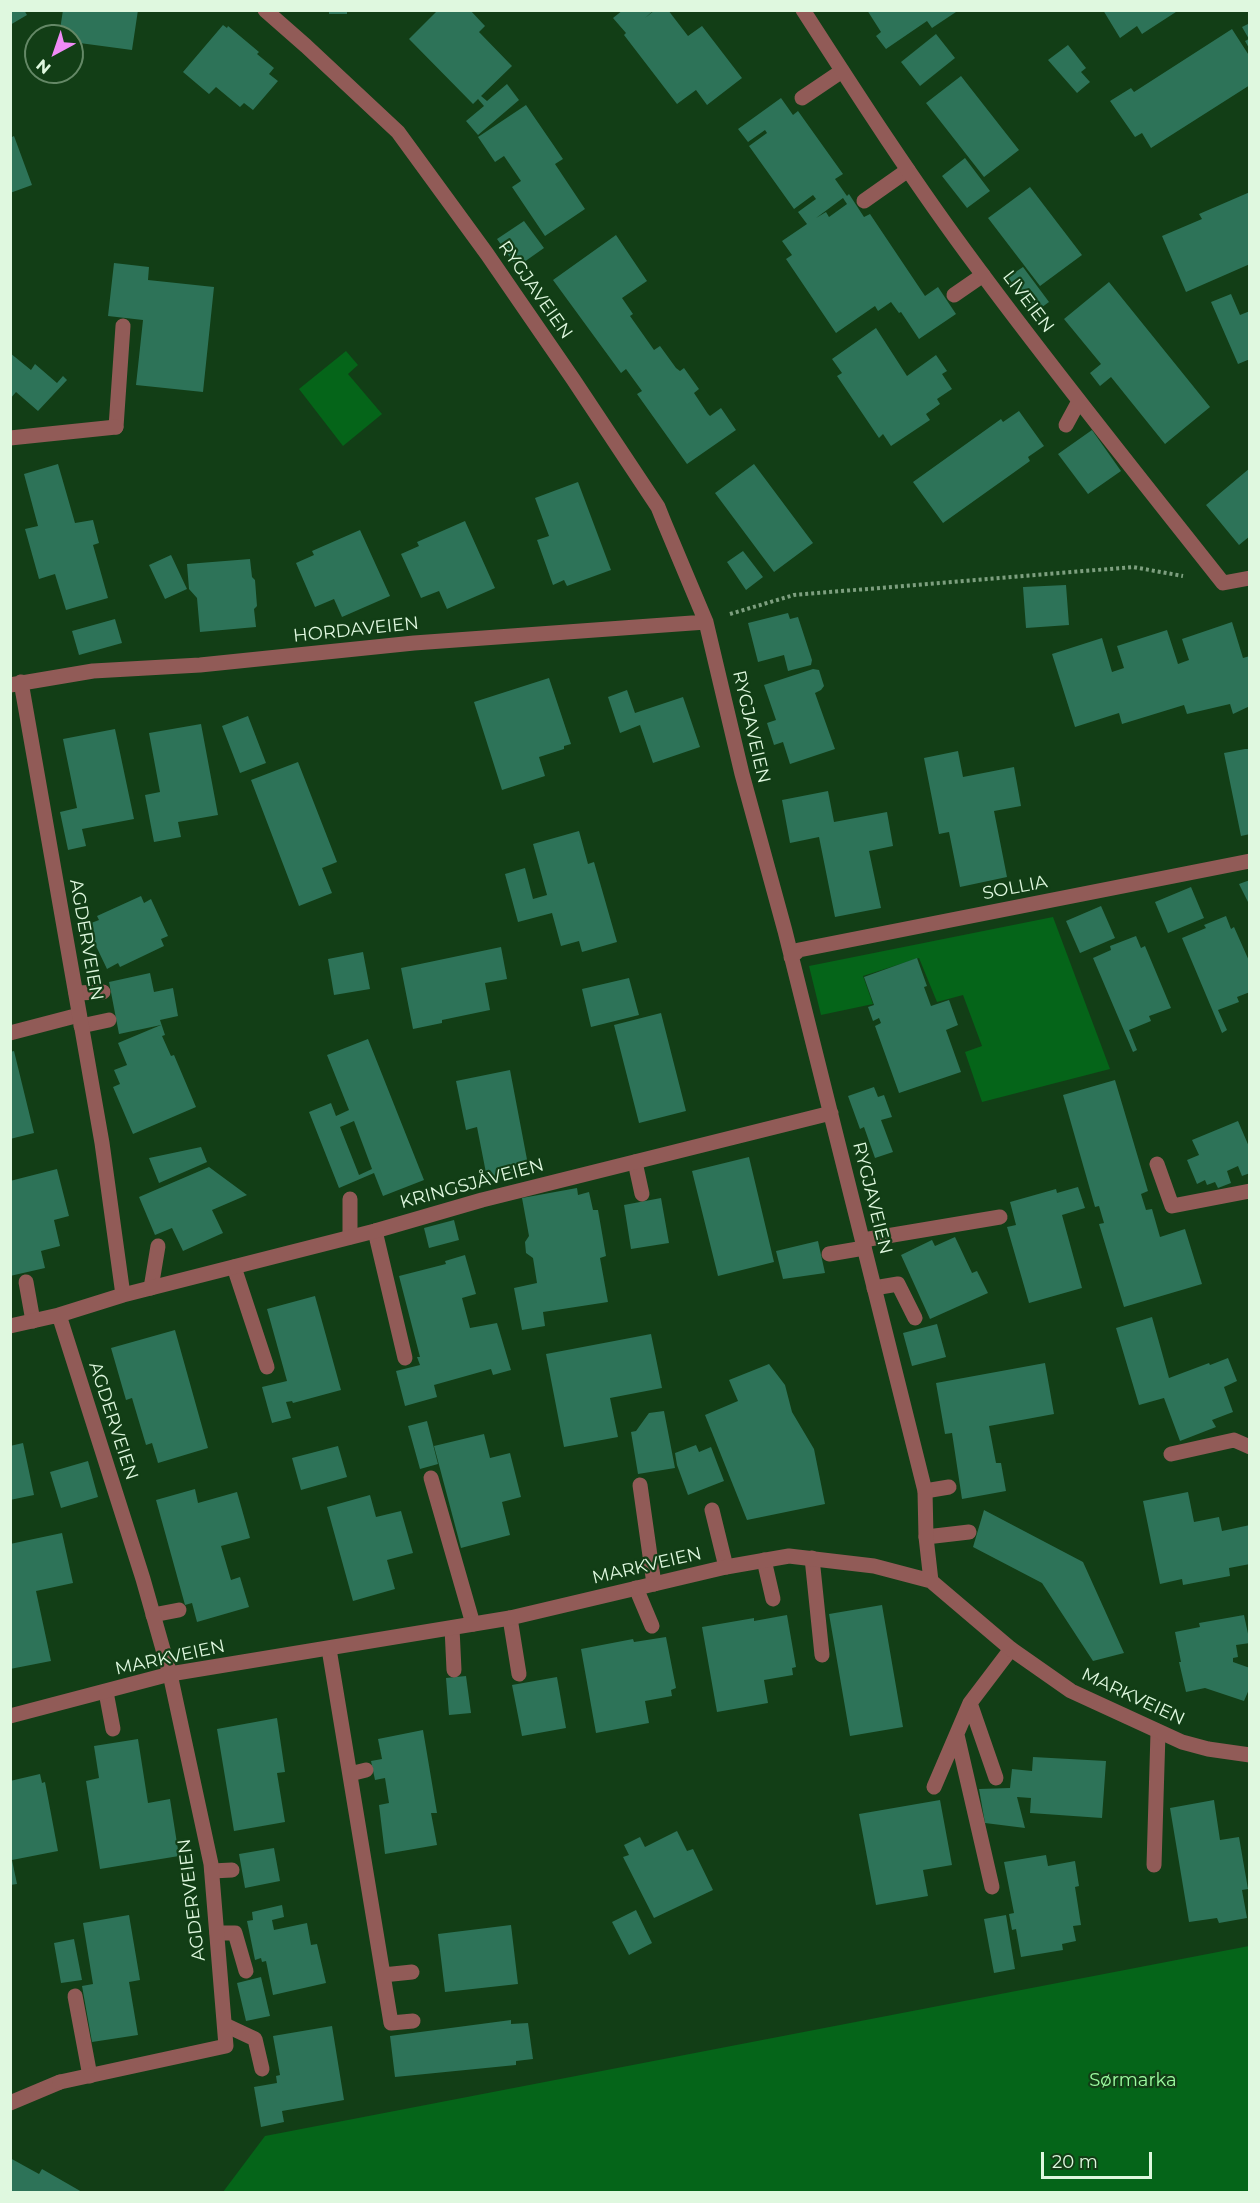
<!DOCTYPE html>
<meta charset="utf-8">
<style>
body{margin:0}
#map{position:relative;width:1260px;height:2203px;overflow:hidden;background:#123e16;font-family:Montserrat,sans-serif}
canvas{display:block}
.frame{position:absolute;inset:0;border:12px solid #dff8df;pointer-events:none}
.north{position:absolute;left:24px;top:24px;width:60px;height:60px;box-sizing:border-box;background:#123e16;border:2px solid #648866;border-radius:50%;rotate:220deg;font-size:16px;font-weight:700;line-height:24px;text-align:center;color:#dff8df}
.north::after{content:'';display:block;margin:auto;width:21px;height:27px;background:#f08bf6;clip-path:polygon(50% 0,100% 100%,50% 72%,0 100%)}
.scale{position:absolute;left:1041px;top:2152px;width:111px;height:27px;box-sizing:border-box;border:3px solid #dff8df;border-top:0;padding-left:8px;font-size:18px;line-height:21px;white-space:nowrap;color:#dff8df;-webkit-text-stroke:4px #123e16;paint-order:stroke}
</style>
<div id="map">
<canvas width="1260" height="2203"></canvas>
<div class="frame"></div>
<div class="north">N</div>
<div class="scale">20 m</div>
</div>
<script>
const ctx = document.querySelector('canvas').getContext('2d');
ctx.lineJoin = 'round';
function fill(path, color) {
  ctx.fillStyle = color;
  ctx.fill(path, 'evenodd');
}
function stroke(path, color, width, dash) {
  ctx.strokeStyle = color;
  ctx.lineWidth = width;
  ctx.lineCap = dash ? 'butt' : 'round';
  ctx.setLineDash(dash || []);
  ctx.stroke(path);
}
function drawText(font, color, halo, rows, align = 'center') {
  ctx.font = font + ' Montserrat,sans-serif';
  ctx.lineWidth = 4.5;
  ctx.setLineDash([]);
  ctx.textBaseline = 'middle';
  ctx.strokeStyle = halo;
  ctx.fillStyle = color;
  for (const [text, x, y, turn = 0] of rows) {
    ctx.save();
    ctx.translate(x, y);
    ctx.rotate((+turn || 0) * Math.PI / 180);
    ctx.textAlign = isNaN(turn) ? turn : align;
    if (halo) ctx.strokeText(text, 0, 0);
    ctx.fillText(text, 0, 0);
    ctx.restore();
  }
}
const green = new Path2D(`
 M346,351L358,365L348,374L382,414L343,446L299,389Z
 M1053,917L1110,1069L982,1102L965,1052L982,1046L963,995L937,1002L919,958L863,976L873,1004L821,1015L809,966Z
 M1249,1946V2192H223L265,2136Z`);
const building = new Path2D(`
 M10,10H24L27,15L10,25Z
 M63,10H138L132,50L72,42V36H59Z
 M329,10H347V14H329Z
 M438,10H470L485,26L479,32L512,66L481,96L487,101L507,84L519,100L478,135L466,121L484,106L478,99L473,104L409,39Z
 M623,10H654L645,18L655,10H668L688,36L702,26L742,78L707,105L696,90L677,104L624,35L626,33L613,18Z
 M867,10H955L956,12L932,28L927,21L886,49L876,36L881,32Z
 M1103,10H1179L1142,34L1137,26L1120,38Z
 M1250,23V50L1245,41L1249,39L1242,27Z
 M223,25L227,28L228,26L259,52L257,54L274,68L269,74L278,81L253,110L244,103L240,107L216,87L209,94L183,72Z
 M1232,29L1250,57V85L1151,148L1142,133L1135,137L1110,101L1131,88L1134,92Z
 M936,34L955,58L920,86L901,62Z
 M1068,45L1086,68L1081,72L1090,82L1077,93L1048,60Z
 M961,76L1019,150L984,177L926,103Z
 M781,98L793,115L798,111L843,174L835,179L847,196L849,194L864,217L870,214L925,296L938,287L956,314L919,339L901,312L899,313L891,302L878,311L875,306L836,333L786,259L792,255L782,241L807,224L798,212L816,199L813,195L794,209L749,146L767,133L765,130L748,142L738,129ZM843,198L847,204L829,217L826,212L816,218Z
 M526,105L563,159L555,164L585,209L545,236L512,187L521,181L504,156L495,162L478,137Z
 M14,136L32,185L10,193V138Z
 M965,158L990,191L967,208L942,176Z
 M1030,187L1082,255L1040,286L988,218Z
 M1250,192V264L1186,292L1162,236L1202,219L1199,214Z
 M524,221L544,248L517,267L497,239Z
 M616,235L647,281L622,298L633,314L630,316L654,350L660,346L676,368L680,371L684,368L699,389L694,393L708,414L710,416L721,408L736,430L687,464L637,394L642,391L626,369L621,373L553,280Z
 M114,263L149,267L148,280L214,287L203,392L136,385L143,320L108,316Z
 M1023,267L1049,302L1034,313L1008,277Z
 M1109,282L1210,407L1165,444L1111,377L1100,386L1090,373L1101,364L1064,319Z
 M1231,294L1240,315L1250,311V359L1238,364L1211,302Z
 M876,328L907,376L936,355L947,371L942,374L952,389L937,399L940,404L926,414L930,420L891,446L883,434L879,438L837,376L842,373L832,359Z
 M10,353L31,370L35,364L57,383L63,376L67,380L38,411L16,392L10,399Z
 M1019,411L1044,446L1028,457L1030,461L943,523L913,482L1001,419L1003,422Z
 M1092,430L1121,471L1088,494L1058,454Z
 M58,464L75,523L93,520L99,543L93,545L108,598L66,610L55,574L39,579L25,529L38,526L24,474Z
 M754,464L813,543L774,572L715,493Z
 M1250,468V536L1239,545L1206,505Z
 M578,482L611,570L567,586L564,580L553,585L537,540L549,536L535,498Z
 M465,521L495,588L447,609L439,591L421,598L401,554L419,546L417,542Z
 M360,530L390,596L342,617L334,599L315,607L296,563L314,555L312,551Z
 M743,551L763,577L746,590L727,562Z
 M171,555L187,589L165,599L149,565Z
 M250,559L252,577L255,580L257,606L254,609L256,627L200,632L197,598L189,589L187,564Z
 M1066,585L1069,625L1026,628L1023,587Z
 M788,613L790,619L798,617L812,660L811,665L788,671L784,655L758,662L748,623Z
 M115,619L122,643L79,655L72,631Z
 M1232,622L1243,658L1250,656V706L1233,714L1230,704L1187,714L1184,705L1122,724L1119,713L1075,727L1052,654L1102,638L1112,672L1124,668L1117,646L1167,630L1178,664L1189,660L1182,639Z
 M813,669L819,670L824,686L821,690L815,693L835,749L790,764L783,742L774,745L767,723L776,720L764,685Z
 M549,678L571,744L564,746V749L539,757L545,776L502,790L474,702Z
 M627,690L635,713L683,697L700,747L653,763L640,725L620,733L608,697Z
 M248,716L266,763L240,773L222,726Z
 M201,724L218,815L178,822L181,837L154,842L145,795L160,792L149,733Z
 M115,729L134,819L82,829L86,846L68,850L60,812L77,808L63,739Z
 M1245,749H1250V834L1241,836L1224,753Z
 M958,751L963,777L1014,767L1021,806L994,811L1007,877L960,887L949,832L939,834L924,758Z
 M298,762L337,862L322,868L332,893L299,906L251,780Z
 M828,791L834,822L887,812L893,846L869,851L881,908L835,917L819,837L790,843L782,800Z
 M579,831L588,864L594,862L617,942L582,952L579,941L561,946L552,913L518,922L505,874L525,868L533,899L547,895L533,844Z
 M1250,880V906L1239,884Z
 M1191,887L1204,918L1168,933L1155,902Z
 M141,896L144,903L151,899L168,936L161,939L164,946L120,967L118,963L107,969L86,925L99,920L97,916Z
 M1101,906L1115,938L1080,953L1066,921Z
 M1226,916L1231,929L1234,927L1250,963V992L1237,997L1239,1002L1218,1010L1227,1030L1222,1033L1182,938L1206,928L1204,925Z
 M1136,936L1141,948L1145,946L1171,1008L1149,1016L1151,1021L1129,1030L1137,1050L1133,1052L1093,958L1111,950L1110,946Z
 M501,947L507,979L485,983L490,1010L442,1020V1023L413,1029L401,968Z
 M363,952L370,989L334,995L328,959Z
 M917,958L927,986L924,987L931,1006L949,1000L958,1025L946,1030L961,1072L899,1093L875,1026L881,1023L879,1018L873,1021L868,1007L874,1005L864,977Z
 M150,973L154,992L173,988L178,1016L160,1020L165,1035L162,1036L171,1056L174,1055L196,1107L133,1134L113,1087L120,1084L114,1070L127,1065L118,1043L161,1025L119,1034L109,982Z
 M629,978L639,1015L591,1027L582,989Z
 M661,1013L686,1111L639,1123L614,1025Z
 M368,1039L424,1180L383,1196L374,1173L339,1188L309,1112L331,1103L336,1116L349,1110L327,1055ZM354,1121L372,1169L359,1175L340,1127Z
 M14,1051L34,1133L10,1139V1052Z
 M510,1070L529,1170L487,1178L477,1127L466,1130L456,1081Z
 M1115,1080L1148,1191L1141,1194L1146,1210L1152,1209L1160,1237L1185,1229L1202,1284L1124,1307L1099,1224L1104,1223L1099,1206L1095,1207L1063,1095Z
 M874,1087L878,1097L884,1095L892,1117L881,1120L893,1152L875,1158L864,1127L860,1129L848,1096Z
 M1238,1121L1250,1149V1173L1242,1176L1238,1166L1227,1171L1231,1183L1218,1188L1215,1182L1207,1185L1205,1180L1197,1184L1187,1160L1199,1155L1192,1140Z
 M201,1147L207,1162L159,1183L149,1158Z
 M749,1157L774,1262L718,1276L692,1171Z
 M209,1167L247,1195L212,1210L223,1233L183,1251L172,1228L155,1235L139,1197Z
 M57,1169L69,1216L54,1220L60,1246L41,1251L45,1268L10,1276V1181Z
 M1078,1187L1085,1208L1062,1215L1082,1288L1029,1303L1007,1227L1016,1225L1010,1202L1056,1189L1057,1193Z
 M577,1188L578,1195L589,1192L593,1210H598L606,1256L600,1258L608,1302L543,1312L545,1326L522,1330L514,1288L537,1283L533,1258L526,1253L525,1242L529,1236L522,1198Z
 M661,1198L669,1243L631,1249L624,1205Z
 M454,1220L459,1240L429,1248L424,1228Z
 M955,1237L972,1273L977,1271L988,1293L930,1319L901,1255L932,1240L935,1246Z
 M818,1241L825,1273L783,1279L776,1251Z
 M465,1255L476,1294L462,1298L470,1328L497,1323L511,1370L493,1375L491,1369L434,1385L437,1397L405,1406L396,1371L420,1365L417,1357H420L399,1276L446,1264L445,1261Z
 M315,1296L341,1390L293,1403L292,1401L286,1402L291,1418L272,1423L262,1387L287,1381L267,1309Z
 M1152,1317L1169,1378L1209,1363L1210,1365L1228,1358L1237,1381L1224,1387L1233,1412L1212,1420L1216,1427L1180,1441L1164,1398L1139,1405L1116,1328Z
 M937,1324L946,1357L912,1366L903,1333Z
 M175,1330L208,1448L158,1463L152,1443L146,1445L132,1398L126,1400L111,1348Z
 M651,1334L662,1388L610,1398L618,1437L564,1447L546,1354Z
 M1045,1363L1054,1414L989,1426L996,1463H1001L1006,1491L962,1499L952,1433L945,1434L936,1383Z
 M769,1364L785,1385L792,1412L814,1449L825,1504L747,1520L705,1415L738,1401L729,1380Z
 M664,1411L675,1468L638,1474L631,1432L636,1431L649,1413Z
 M427,1421L438,1464L420,1469L408,1426Z
 M484,1434L490,1458L510,1453L521,1497L502,1502L510,1535L461,1548L434,1446Z
 M23,1443L34,1495L10,1500V1446Z
 M696,1445L699,1452L711,1447L724,1481L688,1495L677,1465L675,1453Z
 M338,1446L347,1477L301,1490L292,1458Z
 M88,1461L98,1497L61,1508L50,1472Z
 M195,1489L198,1503L237,1492L250,1538L221,1546L231,1580L240,1577L249,1607L197,1622L192,1603L185,1605L156,1500Z
 M1188,1492L1194,1522L1219,1517L1222,1531L1250,1525V1564L1229,1568L1230,1576L1183,1585L1182,1579L1160,1584L1143,1501Z
 M370,1495L376,1517L401,1511L413,1553L387,1560L395,1589L353,1601L327,1507Z
 M984,1510L1083,1562L1124,1653L1093,1661L1042,1583L973,1547Z
 M62,1533L73,1583L36,1591L51,1661L10,1669V1544Z
 M882,1605L903,1727L850,1736L829,1614Z
 M787,1615L796,1667L792,1668L793,1675L764,1680L768,1703L717,1712L702,1627L754,1618V1621Z
 M1244,1615L1250,1643L1236,1645L1238,1657L1233,1658V1662L1250,1668V1687L1244,1701L1205,1688L1186,1692L1179,1662H1181L1175,1632L1200,1627L1199,1623Z
 M666,1637L676,1688L671,1690L672,1696L645,1701L649,1723L596,1733L581,1649L633,1639L634,1642Z
 M466,1676L471,1713L449,1715L446,1678Z
 M557,1677L566,1728L522,1736L512,1685Z
 M277,1718L285,1772L277,1773L285,1822L234,1831L217,1729Z
 M423,1730L437,1813H431L437,1845L385,1854L379,1805L389,1803L385,1778L375,1780L371,1761L382,1759L378,1739Z
 M138,1739L148,1803L170,1799L179,1856L100,1869L86,1781L99,1778L94,1746Z
 M1033,1757L1106,1761L1102,1818L1030,1813L1031,1798L1017,1797L1025,1828L985,1823L979,1789L1010,1788L1012,1769L1032,1771Z
 M40,1774L42,1783L45,1782L58,1851L12,1860L17,1884L10,1885V1781Z
 M940,1800L952,1865L923,1870L928,1896L876,1905L859,1814Z
 M1214,1800L1220,1840L1239,1837L1248,1889L1242,1890L1247,1918L1219,1923L1217,1918L1189,1922L1170,1808Z
 M677,1831L687,1851L693,1849L713,1890L654,1918L623,1857L629,1855L624,1845L640,1837L645,1847Z
 M274,1848L280,1881L245,1888L239,1854Z
 M1046,1855L1048,1866L1075,1861L1079,1886L1075,1887L1081,1925L1073,1926L1076,1941L1062,1944L1063,1950L1021,1957L1016,1929L1012,1930L1009,1914L1014,1913L1004,1862Z
 M282,1905L284,1917L272,1920L274,1930L307,1923L311,1945L317,1944L326,1983L273,1995L266,1961L262,1962L261,1958L255,1960L247,1921L253,1920L252,1912Z
 M636,1910L652,1943L629,1955L612,1922Z
 M129,1915L140,1980L129,1982L138,2035L92,2042L82,1986L93,1984L83,1923Z
 M1006,1915L1015,1969L994,1973L984,1919Z
 M511,1925L518,1984L445,1992L438,1934Z
 M74,1939L82,1980L61,1983L54,1943Z
 M261,1977L270,2016L246,2021L237,1983Z
 M511,2020V2024L528,2023L533,2059L516,2061V2065L395,2077L390,2036Z
 M332,2026L344,2100L282,2111L284,2122L261,2127L254,2087L277,2083L276,2076L280,2075L273,2036Z
 M10,2158L39,2174L42,2169L82,2192H10Z`);
const path = new Path2D(`
 M730,614L794,595L1133,567L1183,576`);
const service = new Path2D(`
 M802,98L842,71
 M864,201L908,170
 M954,295L983,275
 M1066,425L1079,401
 M116,427L123,326
 M76,993L103,992
 M81,1026L109,1020
 M10,1033L79,1015
 M635,1162L642,1194
 M1157,1164L1172,1206L1250,1191
 M350,1199V1237
 M375,1231L405,1358
 M863,1240L1000,1217
 M829,1254L864,1248
 M234,1267L267,1367
 M26,1282L33,1321
 M151,1288L158,1246
 M874,1288L898,1284L915,1318
 M1171,1454L1234,1440L1250,1447
 M431,1478L473,1624
 M640,1485L654,1584
 M925,1491L949,1487
 M712,1510L726,1567
 M926,1537L969,1532
 M812,1558L822,1655
 M764,1560L773,1599
 M636,1588L652,1626
 M153,1615L179,1610
 M510,1618L519,1674
 M452,1628L454,1670
 M329,1649L391,2023L413,2021
 M106,1692L113,1729
 M970,1703L996,1778
 M957,1735L992,1887
 M350,1774L366,1770
 M934,1787L970,1703L1011,1649
 M1154,1865L1158,1733
 M212,1871L232,1870
 M217,1933H235L246,1971
 M383,1975L412,1972
 M75,1996L90,2076
 M225,2025L255,2039L262,2069
 M10,2103L60,2082`);
const minor = new Path2D(`
 M265,10L306,46L398,132L487,254L573,379L658,507L664,522L706,622L742,774L785,931L925,1491L926,1537L931,1581
 M803,10C859,97 915,184 977,267C1056,374 1140,478 1223,583L1250,578
 M10,438L116,427
 M21,682L102,1143L123,1295L59,1315L143,1579L170,1674L211,1864L226,2046L60,2082
 M10,685L93,671L200,665L414,643L706,622
 M791,957L799,950L1250,861
 M123,1295L375,1231L482,1200L831,1113
 M10,1326L59,1315
 M10,1716L170,1674L510,1618L726,1567L789,1556L874,1566L931,1581L1011,1649L1071,1691L1182,1742L1208,1749L1250,1755`);
const streetNames = [
 ["RYGJAVEIEN",535,290,55],
 ["LIVEIEN",1028,302,53],
 ["HORDAVEIEN",356,630,-6],
 ["RYGJAVEIEN",751,727,77],
 ["SOLLIA",1015,888,-11],
 ["AGDERVEIEN",86,940,80],
 ["KRINGSJÅVEIEN",472,1184,-15],
 ["RYGJAVEIEN",872,1198,76],
 ["AGDERVEIEN",113,1421,72],
 ["MARKVEIEN",647,1566,-13],
 ["MARKVEIEN",170,1658,-12],
 ["MARKVEIEN",1133,1697,25],
 ["AGDERVEIEN",192,1900,-97]
];
const parkNames = [
 ["Sørmarka",1133,2081]
];
fill(green, '#056519');
fill(building, '#2d7358');
stroke(path, '#7d9f7f', 4, [3, 3]);
stroke(service, '#915b57', 15);
stroke(minor, '#915b57', 15);
drawText('18px', '#dff8df', '#123e16', streetNames);
drawText('18px', '#9dfca1', '#123e16', parkNames);
</script>
